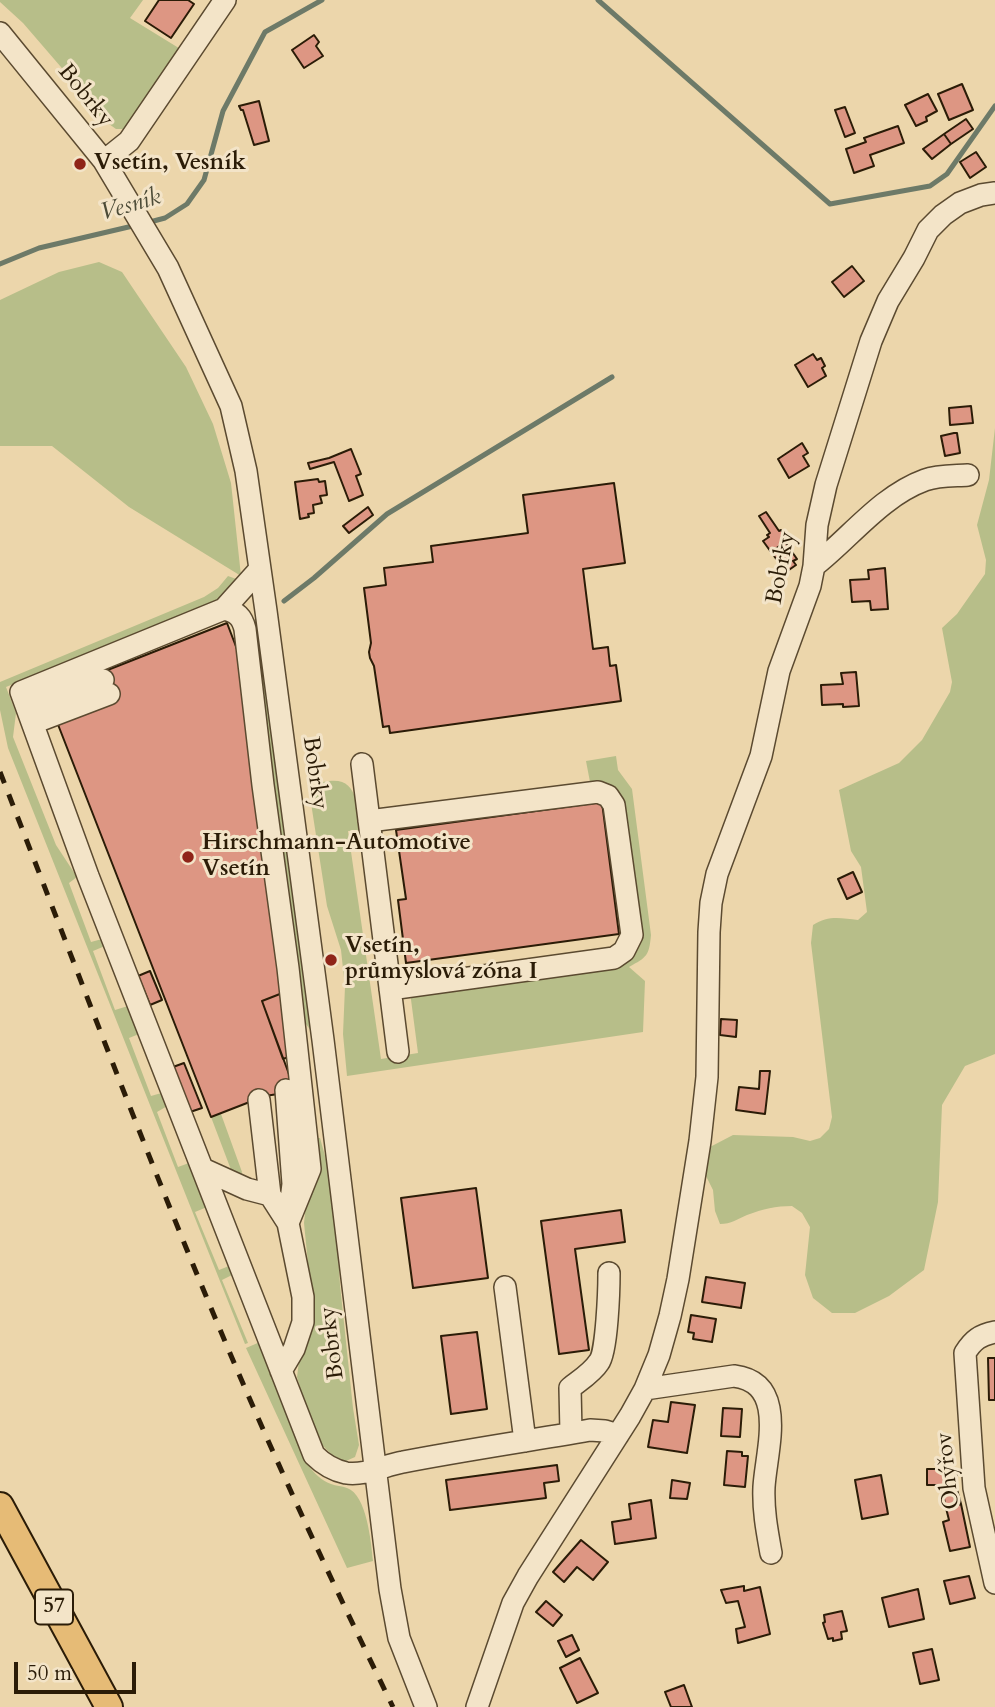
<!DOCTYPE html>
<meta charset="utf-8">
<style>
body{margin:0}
#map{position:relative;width:995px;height:1707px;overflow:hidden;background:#ecd6ab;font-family:Cardo,serif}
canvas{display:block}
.scale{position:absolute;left:14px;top:1662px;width:122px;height:32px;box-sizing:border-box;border:4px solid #2b1c07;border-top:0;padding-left:9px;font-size:21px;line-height:24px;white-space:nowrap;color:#2b1c07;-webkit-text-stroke:5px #f3e4c8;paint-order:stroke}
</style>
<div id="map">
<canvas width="995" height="1707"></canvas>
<div class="scale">50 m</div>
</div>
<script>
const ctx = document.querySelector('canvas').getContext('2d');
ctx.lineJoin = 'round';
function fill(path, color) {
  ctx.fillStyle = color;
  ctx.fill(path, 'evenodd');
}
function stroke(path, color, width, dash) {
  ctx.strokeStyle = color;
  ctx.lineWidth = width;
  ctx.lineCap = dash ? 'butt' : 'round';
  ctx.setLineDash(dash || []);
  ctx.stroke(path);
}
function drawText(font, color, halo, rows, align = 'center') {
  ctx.font = font + ' Cardo,serif';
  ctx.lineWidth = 6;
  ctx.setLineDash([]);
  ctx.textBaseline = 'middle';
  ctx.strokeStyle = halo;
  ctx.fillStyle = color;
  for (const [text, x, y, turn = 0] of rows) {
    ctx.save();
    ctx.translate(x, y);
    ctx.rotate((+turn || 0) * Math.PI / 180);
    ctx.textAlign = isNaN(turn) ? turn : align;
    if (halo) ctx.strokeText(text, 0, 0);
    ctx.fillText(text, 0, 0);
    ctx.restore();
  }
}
const green = new Path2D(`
 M0,0H143L130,18L182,50L132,123L123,129H116L102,119L73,81L23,23L0,2Z
 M99,262L122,272L186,367L213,424L231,483L241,576L129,507L52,446H0V300L59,272Z
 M995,428V1054L965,1066L942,1105L938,1202L924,1270L889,1296L855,1313H832L813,1298L805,1275L810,1227L802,1213L792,1206C776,1206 763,1209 747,1215C738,1219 731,1224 720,1224L715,1211L713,1190L706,1176L703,1162L710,1147L733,1135L793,1137L810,1141L820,1138L829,1129L832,1117L811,943L813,925C828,915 841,918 858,920L867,912L861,867L851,851L839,790L899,763L922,740L950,692L952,682L942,628L957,614L985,574L986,560L977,525L989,480Z
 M228,576L239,580L233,590L215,601L6,687L16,713L13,737L56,845L77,877L69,883L91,942L102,939L105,946L93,951L115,1010L128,1006L139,1034L129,1038L151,1096L165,1092L169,1105L157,1112L178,1167L189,1163L207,1207L195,1212L219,1270L229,1266L232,1275L222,1280L248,1343L245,1344L8,748L0,710V682L204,597L218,588Z
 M259,618L312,1032L299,1015L303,1000L293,930L285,903L288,883L276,811L268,781L272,765L250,621Z
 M616,756L618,770L632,789L651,935C649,956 647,957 629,967L645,981L643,1032L347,1076L343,1034L345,987L341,950L327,906L309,790C314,784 320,782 329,781C359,777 357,809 361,830L348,831L381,1059L418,1053L410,992L627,956L622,801C613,784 609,784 590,782L586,761Z
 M221,1114L242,1172L241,1176L233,1175L211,1117Z
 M313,1138H320L334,1188L340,1285L353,1408L359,1445L355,1457L346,1461L335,1458L320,1443L307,1411L297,1377L300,1353L313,1314L304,1223Z
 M260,1342L309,1466C315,1474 321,1480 331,1484C336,1486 342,1486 347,1488C367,1495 371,1542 373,1561L347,1568L246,1348Z`);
const stream = new Path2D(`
 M598,0L830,204L930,186L947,174L995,106
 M146,223L165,218L187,204L204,180L223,111L265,32L322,0
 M0,264L39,248L137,225
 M284,601L314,578L387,514L612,377`);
const building = new Path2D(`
 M159,0H188L194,4L171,38L145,21Z
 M314,35L319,42L316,46L323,56L304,68L292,50Z
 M962,84L973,110L949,120L938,94Z
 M928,94L937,111L926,117L927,121L916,126L905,105Z
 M259,101L269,141L254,145L243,110H241L239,106Z
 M845,107L855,133L845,137L835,110Z
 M966,119L973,129L951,144L944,134Z
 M898,126L904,143L870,155L874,166L854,173L846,149L866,142L864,138Z
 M944,134L951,144L932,159L923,149Z
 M976,152L986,167L970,178L960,162Z
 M852,266L864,281L844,297L832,282Z
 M813,354L817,360L821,358L825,366L822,368L826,376L808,387L795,365Z
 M971,406L973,423L950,425L949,408Z
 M954,433H957L960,453L945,456L941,436Z
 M802,443L808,453L803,456L809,466L789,478L778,459Z
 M351,449L361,474L356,476L363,495L349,501L334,462L310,469L308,463L329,458Z
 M318,479L319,482L325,481L327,495L320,496L322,503L313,505L314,513L308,514L309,517L300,519L295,482Z
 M614,483L625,563L583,569L593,649L608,647L610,666L616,665L621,701L390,733L389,726L383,727L374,666L370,658L369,652L371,643L364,588L386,585L384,568L433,562L431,546L528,533L523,495Z
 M368,507L373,515L349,533L343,526Z
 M766,512L779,531L781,530L789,540L771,552L763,541L769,537L767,535L770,533L759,516Z
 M785,542L797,559L793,561L796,565L786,572L771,552Z
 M885,568L888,609L871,610L870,601L852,602L850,580L869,579L868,570Z
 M227,623L240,657L285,992L262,1001L293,1085L278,1094L265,1096L211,1117L57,722L100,673Z
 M856,672L859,706L843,707V704L822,705L821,685L843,684L841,673Z
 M602,802L619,934L406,963L398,900L406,899L396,830Z
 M853,872L862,892L847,899L838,879Z
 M150,971L162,1000L150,1005L138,976Z
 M285,992L294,1055L283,1059L262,1001Z
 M721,1019L737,1020L736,1037L720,1035Z
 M184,1063L202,1108L190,1112L173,1067Z
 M760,1071H770L765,1114L736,1110L739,1087L759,1089Z
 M476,1188L488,1278L413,1288L401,1198Z
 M621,1210L625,1242L575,1249L589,1350L559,1354L541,1221Z
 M706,1277L745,1283L741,1308L702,1302Z
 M691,1315L716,1319L712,1342L693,1339L694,1333L688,1332Z
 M477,1332L487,1409L451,1414L441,1336Z
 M988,1358H995V1400H989Z
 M671,1402L695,1405L687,1453L648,1447L653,1420L668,1422Z
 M723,1408L742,1409L740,1437L721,1436Z
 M727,1451L742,1452V1456H748L745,1487L724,1485Z
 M557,1465L559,1481L544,1483L546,1498L450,1510L446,1480Z
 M927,1469H957L956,1486L961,1504L946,1508L941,1485H927Z
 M881,1475L888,1514L862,1519L855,1480Z
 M672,1480L690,1483L687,1499L670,1498Z
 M651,1500L656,1538L615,1544L612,1522L631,1519L629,1504Z
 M961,1504L970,1547L950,1551L943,1522L949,1520L946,1508Z
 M581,1540L608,1562L593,1580L577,1567L564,1582L553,1572Z
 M969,1576L975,1598L950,1604L944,1581Z
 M744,1586V1591L760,1587L770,1634L738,1643L736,1629L745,1627L738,1601L726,1603L721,1590Z
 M918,1589L924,1619L889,1627L882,1598Z
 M546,1601L562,1615L553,1626L536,1612Z
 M842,1611L847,1631L841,1632L842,1639L833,1641V1638L828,1639L823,1623L825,1622L824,1615Z
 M572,1635L579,1650L566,1657L558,1641Z
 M932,1649L939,1680L920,1684L913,1653Z
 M580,1658L598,1693L577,1703L560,1668Z
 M684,1685L692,1707H671L665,1692Z`);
const minor = new Path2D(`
 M0,33L104,161L168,268L231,406L246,471L266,611L323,1040L390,1589L399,1638L426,1707
 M104,161L129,141L225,0
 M814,566C850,538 881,496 925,480C938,475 955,476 968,475
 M260,569L224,609L21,692L88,876L314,1455C323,1464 332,1470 346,1473C365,1476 385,1465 403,1462C465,1450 528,1441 590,1430L605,1431L618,1435
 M224,609C237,612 242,617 245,629L263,785L288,968L310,1169L288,1223
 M27,708L103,680
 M33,723L109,694
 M362,764L398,1052
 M369,821L598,792L608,796L614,805L632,935L624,951L614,958L390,989
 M286,1090L293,1184L291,1200
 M259,1100L270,1195
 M203,1169L247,1189L270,1195L288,1223L303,1297V1322L294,1349L281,1371
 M505,1287L525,1441
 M995,1332C980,1335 973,1340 965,1353L974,1488L995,1583
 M645,1389L734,1376C789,1383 766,1451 764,1487C763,1510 767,1531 771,1553
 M571,1433L570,1388C580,1380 592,1373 599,1362C607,1352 609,1289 609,1273
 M477,1707L513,1603L528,1576L630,1416L645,1389L659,1355L670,1316L678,1279L700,1141L707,1077L709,932L711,903L717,874L761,756L779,671L810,586L814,566L817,525L826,485L871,341L888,301L914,258L928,230L943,215L960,203L981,195L995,193`);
const major = new Path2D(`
 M0,1506L109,1707`);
const rail = new Path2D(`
 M0,772C70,951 137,1131 211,1308C267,1443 329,1576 393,1707`);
const markers = [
 [80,164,7,"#8f2418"],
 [188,857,7,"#8f2418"],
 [331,960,7,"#8f2418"]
];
const shields = [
 [54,1607,38]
];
const shieldNames = [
 ["57",54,1607]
];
const streetNames = [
 ["Bobrky",85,96,51],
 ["Bobrky",782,568,-79],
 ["Bobrky",314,773,82],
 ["Bobrky",333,1343,-97],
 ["Ohýřov",949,1471,-96]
];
const poiNames = [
 ["Vsetín, Vesník",94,164],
 ["Hirschmann-Automotive",202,844],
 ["Vsetín",202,870],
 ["Vsetín,",345,947],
 ["průmyslová zóna I",345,973]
];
const waterNames = [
 ["Vesník",131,206,-16]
];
fill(green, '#b7be89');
stroke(stream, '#6d7a68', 5);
fill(building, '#dd9683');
stroke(building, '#2b1c07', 2);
stroke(minor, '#5b4a30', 24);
stroke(major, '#2b1c07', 30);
stroke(minor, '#f3e4c8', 21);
stroke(major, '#e6bb76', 26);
stroke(rail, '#2b1c07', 5, [12, 12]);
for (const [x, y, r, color] of markers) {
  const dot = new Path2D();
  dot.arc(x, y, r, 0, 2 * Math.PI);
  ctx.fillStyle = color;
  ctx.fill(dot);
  stroke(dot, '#f3e4c8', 2.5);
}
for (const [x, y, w] of shields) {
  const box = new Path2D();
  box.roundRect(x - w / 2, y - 17.5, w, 35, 5);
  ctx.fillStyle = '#f3e4c8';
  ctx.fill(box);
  stroke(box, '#2b1c07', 2);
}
drawText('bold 21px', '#2b1c07', null, shieldNames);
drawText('23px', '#2b1c07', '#f3e4c8', streetNames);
drawText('bold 23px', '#2b1c07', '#f3e4c8', poiNames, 'left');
drawText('italic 24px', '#4c4b37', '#f3e4c8', waterNames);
</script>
